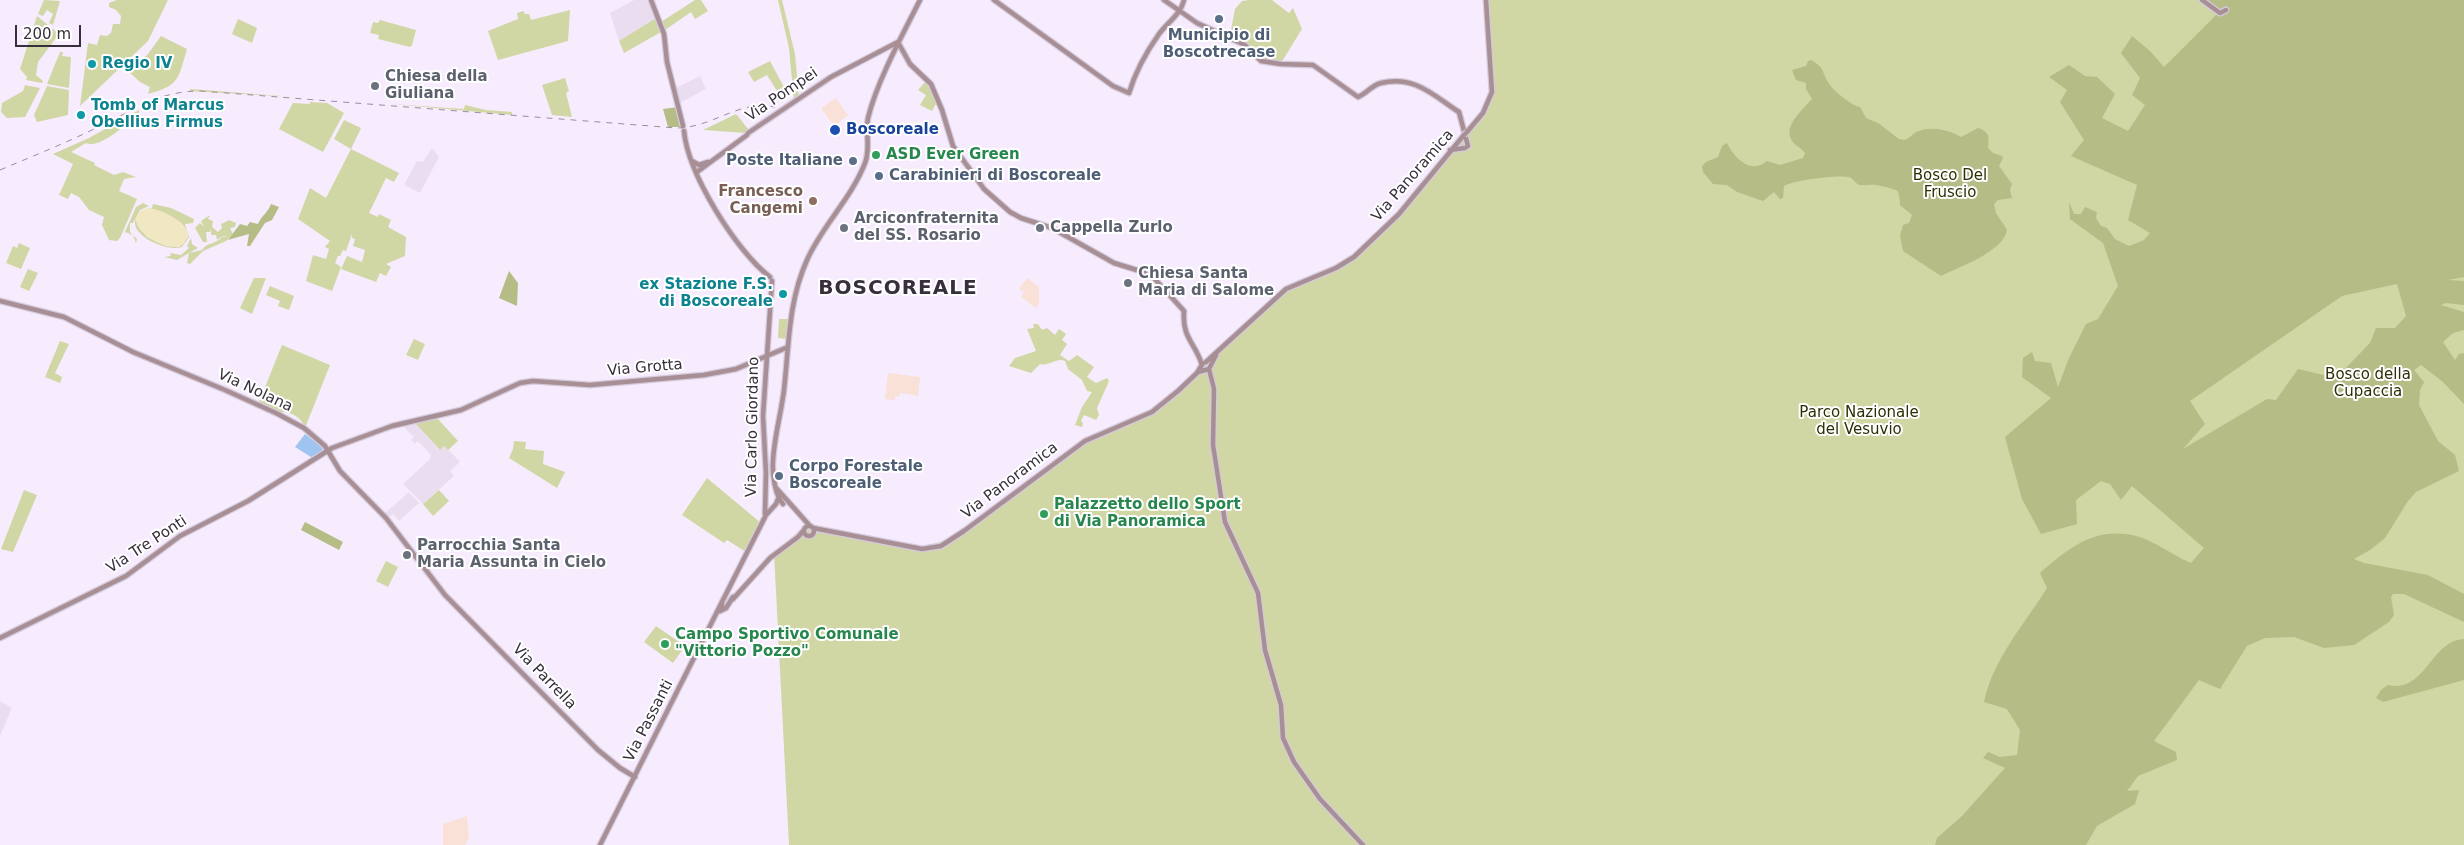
<!DOCTYPE html>
<style>
body{margin:0}
#map{position:relative;width:2464px;height:845px;overflow:hidden;background:#f7ecfe;font-family:"DejaVu Sans",sans-serif}
canvas{display:block}
.scale{position:absolute;left:15px;top:25px;width:66px;height:22px;box-sizing:border-box;border:2px solid #372f3b;border-top:0;padding-left:6px;font-size:15px;line-height:18px;white-space:nowrap;color:#372f3b;-webkit-text-stroke:4px #fff;paint-order:stroke}
</style>
<div id="map">
<canvas width="2464" height="845"></canvas>
<div class="scale">200 m</div>
</div>
<script>
const ctx = document.querySelector('canvas').getContext('2d');
ctx.lineJoin = 'round';
function fill(path, color) {
  ctx.fillStyle = color;
  ctx.fill(path, 'evenodd');
}
function stroke(path, color, width, dash) {
  ctx.strokeStyle = color;
  ctx.lineWidth = width;
  ctx.lineCap = dash ? 'butt' : 'round';
  ctx.setLineDash(dash || []);
  ctx.stroke(path);
}
function drawText(font, color, halo, rows, align = 'center') {
  ctx.font = font + ' "DejaVu Sans",sans-serif';
  ctx.lineWidth = 4;
  ctx.setLineDash([]);
  ctx.textBaseline = 'middle';
  ctx.strokeStyle = halo;
  ctx.fillStyle = color;
  for (const [text, x, y, turn = 0] of rows) {
    ctx.save();
    ctx.translate(x, y);
    ctx.rotate((+turn || 0) * Math.PI / 180);
    ctx.textAlign = isNaN(turn) ? turn : align;
    if (halo) ctx.strokeText(text, 0, 0);
    ctx.fillText(text, 0, 0);
    ctx.restore();
  }
}
const industrial = new Path2D(`
 M634,0H649L656,18L619,41L610,13Z
 M700,76L706,89L680,103L676,88Z
 M432,148L439,157L420,193L404,185L417,161L423,162Z
 M414,421L439,450L445,446L460,462L450,471L454,476L423,504L403,484L430,459L431,455L422,445L417,441L415,444L411,440L414,437L401,424Z
 M409,492L419,503L399,521L393,514L389,517L385,513Z
 M0,701L12,708L0,736Z`);
const education = new Path2D(`
 M836,98L848,115L837,124L831,122L821,108Z
 M1027,278L1039,287V303L1036,308L1021,297L1024,292L1019,289Z
 M888,373L920,377L918,396L900,393L899,397L895,396V400L885,399Z
 M467,816L469,838L465,845H443V824Z`);
const green = new Path2D(`
 M44,0L60,1L53,25L49,23L53,14L47,10L43,16L38,14Z
 M117,0H168L148,41L80,106L88,43L97,45L100,35L107,36L111,33L113,24H120L121,16L116,10L109,7V3Z
 M695,0H701L708,11L695,19L691,12L665,30L661,22Z
 M778,0H782L795,54L799,99L794,101L789,48Z
 M1250,0H1272L1289,13L1293,8L1302,29L1281,63L1263,60L1246,44L1230,35L1235,9L1242,1Z
 M1484,0H2464V845H789L774,553L807,524L819,528L923,546L949,540L1082,440L1150,410L1169,396L1197,369L1200,361L1208,359L1285,289L1333,268L1356,254L1398,214L1442,158L1479,117L1488,101L1491,83Z
 M570,10L568,41L498,60L488,31L518,19L517,13L523,11L525,14H529L531,20Z
 M37,16L59,34L38,62L36,75L43,81L42,83L26,80L27,77L20,69Z
 M656,18L661,32L624,53L619,41Z
 M238,19L257,28L252,43L232,34Z
 M380,20L416,30L412,45L410,47L378,39L379,35L370,33L373,22L378,23Z
 M161,36L187,49C178,78 181,85 148,94L150,87L140,82L129,72L148,54Z
 M60,52H63L62,56L71,57L69,88L47,84Z
 M770,61L784,87L777,91L767,75L754,82L748,72Z
 M565,78L569,91L566,93L572,117L552,115L542,85Z
 M926,81L937,102L932,111L920,105L926,95L918,90Z
 M25,85L40,88L25,117L7,118L1,112L2,103L23,91Z
 M47,86L69,90L68,115L37,122L34,115Z
 M190,89L295,97L190,91Z
 M310,102L327,103L344,113L323,152L279,129L293,103L310,104Z
 M391,104L464,109L465,105L486,110L512,112V115Z
 M139,110V115C125,124 101,149 86,143L71,152L95,163L94,165L114,175L123,172L136,177L124,179L119,191L137,199L120,238L117,241L109,240L102,225L104,217L89,210L79,197L71,193L68,199L59,195L73,164L53,154L89,138Z
 M736,114L749,130L746,133L703,130Z
 M344,120L361,128L351,149L399,173L394,182L386,178L369,213L378,217L379,214L391,220L388,227L406,237L405,256L386,264L391,267L386,276L380,273L376,282L341,269L347,256L362,262L365,250L353,246L355,239L352,238V234L346,251L343,250L340,256H338L335,263L341,267L332,291L306,281L313,255L326,259L329,249L325,247L330,241L298,219L310,188L326,198L351,149L334,139Z
 M143,203L149,206L140,210L133,223H130V232L137,239L136,243L133,235L125,232L136,207Z
 M153,204L171,208L194,219L193,223L185,224L189,237L182,247C170,251 147,242 139,232C129,221 140,208 152,208ZM149,208C163,211 188,222 188,237L179,247L166,246L147,237L137,218L141,212Z
 M210,215L208,219L213,221L212,227L218,232L222,228L221,224L229,220L236,223L235,227L230,228L233,234L226,241L203,251L190,264L187,263L189,253L177,260L164,257L171,256L170,253L181,255L189,248L187,246L191,238L192,244L198,248L189,253L202,250C207,242 217,244 222,237H227L223,236L217,240L216,235H211V229L210,232H206L207,242H203L195,228L200,223L204,227L201,221Z
 M19,243L30,248L21,269L6,263L13,246L17,248Z
 M28,269L38,273L29,291L20,287Z
 M254,278H266L252,314L240,308Z
 M270,286L294,296L289,310L278,306L280,301L266,295Z
 M779,319H790L787,339L778,338Z
 M1033,324H1038L1042,330L1047,328L1055,335L1059,329L1066,334L1062,340L1067,344L1060,355L1069,361L1077,355L1094,367L1087,377L1096,383L1107,378L1109,381L1097,408L1099,415L1096,420L1084,415L1081,421L1083,423L1082,427L1075,425L1082,407L1092,392L1087,391L1082,380L1068,369L1065,361C1056,357 1049,367 1040,364L1031,373L1009,366L1015,358L1036,351L1027,329L1034,328Z
 M414,339L425,344L418,360L406,355Z
 M60,341L69,344L55,373L62,377L60,383L45,377Z
 M282,345L330,365L305,428C301,415 288,411 275,412L273,408L259,402Z
 M437,418L458,441L448,450L444,446L440,450L416,424L419,423L418,421Z
 M514,441L526,442L525,449L544,451L543,464L565,472L557,488L509,458L513,449Z
 M707,478L761,523L746,552L727,540L724,543L682,515Z
 M24,490L37,495L13,552L1,549Z
 M439,490L449,501L433,516L423,504Z
 M386,561L398,567L388,587L376,581Z
 M656,626L685,646L673,663L644,642Z`);
const forest = new Path2D(`
 M2206,0H2464V277L2448,280L2464,281V305L2446,303L2441,305L2464,312V330L2453,333L2443,342L2455,360L2459,354L2464,353V404L2443,382L2421,365L2414,370L2424,382L2420,390L2419,405L2438,441L2455,455L2459,471L2416,492L2408,501L2385,538L2370,550L2354,559L2364,563L2428,575L2464,594V622L2404,594H2393L2391,597L2394,615L2389,622L2354,645L2324,648L2294,637L2265,638L2247,646L2220,689L2199,680L2154,741L2176,752L2177,760L2138,776L2127,791L2139,790L2135,804L2097,826L2086,845H1935L1937,838L1962,816L2005,768L1983,758L1988,752L2000,757L2017,755L2020,730L2007,709L1984,702C1993,659 2024,625 2047,588L2040,573C2069,548 2095,526 2136,536C2151,539 2174,556 2191,563L2204,548L2132,486L2121,500L2110,484L2101,481L2076,500L2077,524L2041,534L2022,499L2005,437L2051,398L2022,377L2023,358L2032,352L2035,361L2051,363L2058,387L2069,358L2086,324L2098,319L2118,286L2103,243L2070,219L2069,202L2074,214H2081L2085,207L2097,212L2096,218L2101,226L2107,228L2115,239L2129,246L2144,240L2150,233L2128,220L2137,185L2071,156L2084,140L2060,102L2067,90L2049,77L2069,65L2085,76L2097,77L2115,94L2102,118L2128,131L2145,105L2132,95L2140,78L2121,53L2132,36L2150,51L2164,67L2219,12ZM2397,284L2406,316L2395,328H2376L2370,343L2336,378L2298,369L2276,400L2267,399L2183,449L2205,424L2190,401L2342,296Z
 M1811,60C1825,68 1821,70 1828,82C1831,89 1852,106 1860,107L1866,118L1878,123L1899,139L1905,140C1910,138 1914,132 1919,131C1930,126 1950,130 1961,137L1978,128C1990,132 1989,137 1988,148L1993,153L2002,156L2003,158L1999,166L2012,184L2010,190L2012,198L1998,200L1994,204L1996,213L2007,230C2003,252 1959,267 1941,276L1903,251L1900,236L1903,225L1909,223L1912,215C1894,199 1903,212 1898,191C1891,188 1883,186 1876,185C1871,184 1865,186 1860,185C1855,184 1854,178 1848,177C1835,175 1795,180 1784,186L1783,198L1780,199L1774,192L1763,201L1737,192L1727,185L1713,184L1703,172L1702,166L1706,162L1718,157L1722,146L1727,143C1734,158 1751,175 1767,161L1780,165L1803,158L1805,153C1801,147 1793,145 1791,139C1784,125 1804,108 1812,99L1806,89V83L1796,80L1792,70L1806,66L1808,61Z
 M678,107L681,127H668L663,109Z
 M271,204L279,207L272,220L265,223L250,246H247L249,234L228,240L240,224L247,226L250,222L258,224C261,216 267,214 271,204Z
 M509,271L518,283L517,306L499,298Z
 M305,522L343,542L339,550L301,530Z
 M2464,639V680L2383,702L2376,698L2381,690L2388,685C2425,694 2431,640 2464,639Z`);
const sand = new Path2D(`
 M149,208C162,210 186,221 188,234L184,244C163,257 112,217 149,208Z`);
const water = new Path2D(`
 M305,434L322,447L323,451L311,457L295,447Z`);
const secondary = new Path2D(`
 M651,0L664,34L667,62L683,126
 M994,0L1113,86L1129,93C1135,73 1147,51 1159,34C1167,23 1181,14 1184,0
 M1164,0L1197,23L1245,45L1261,61L1281,64L1313,65L1358,97C1366,94 1372,85 1381,83C1414,75 1433,95 1459,112L1468,146L1465,148L1450,150
 M2202,0L2220,13L2226,10
 M899,44L910,64L931,84L942,110L953,146L984,189L1010,212L1021,218L1052,228L1114,263L1140,271L1153,277L1184,311C1182,339 1195,342 1202,365
 M684,131C688,174 736,251 770,277
 M1467,132L1483,113L1492,92L1486,0
 M748,133L831,77L898,42
 M692,161L699,165L708,162
 M697,172L747,135
 M0,301L64,317L133,352L225,390L276,413L304,428L325,446L340,471L386,518L445,595L598,750L620,768L635,777
 M1206,362L1286,289L1336,268L1354,257L1399,214L1464,135
 M1209,369L1214,389L1213,445L1225,522L1258,593L1265,650L1281,705L1283,738L1294,762L1320,799L1363,845
 M1198,372L1209,369L1216,355
 M777,489L810,526
 M783,504C775,495 772,474 773,461C774,438 781,414 784,390C789,346 788,302 807,260C822,226 851,199 865,163C871,148 865,133 868,118C877,81 903,34 920,0
 M765,514L766,473L763,416L772,281
 M766,515L776,504L778,499
 M804 531a5 5 0 1 1 10 0a5 5 0 1 1-10 0Z
 M813,528L922,549L941,546L964,531L1085,441L1152,412L1178,391L1197,373L1203,363
 M733,599L770,558L798,537L804,530
 M722,609V602L765,517
 M720,611L726,608L733,597
 M0,638L126,576L180,536L248,501L332,448L392,426L461,410L520,383L533,381L590,385L704,375L736,369L788,347
 M600,845L722,602`);
const rail = new Path2D(`
 M0,170C33,156 66,143 98,127C135,110 157,91 201,91L676,128C713,128 739,99 775,107`);
const secondaryBridge = new Path2D(`
 M1464,135L1467,132`);
const markers = [
 [1219,19,5,"#5c6f8a"],
 [92,64,5,"#0f9aa8"],
 [375,86,5,"#6b7280"],
 [81,115,5,"#0f9aa8"],
 [835,130,6,"#1a4fb4"],
 [876,155,5,"#2e9e5b"],
 [853,161,5,"#5c6f8a"],
 [879,176,5,"#5c6f8a"],
 [813,201,5,"#8d6e63"],
 [844,228,5,"#6b7280"],
 [1040,228,5,"#6b7280"],
 [1128,283,5,"#6b7280"],
 [783,294,5,"#0f9aa8"],
 [779,476,5,"#5c6f8a"],
 [1044,514,5,"#2e9e5b"],
 [407,555,5,"#6b7280"],
 [665,644,5,"#2e9e5b"]
];
const serviceNames = [
 ["Municipio di",1219,36,"center"],
 ["Boscotrecase",1219,53,"center"],
 ["Poste Italiane",843,161,"right"],
 ["Carabinieri di Boscoreale",889,176],
 ["Corpo Forestale",789,467],
 ["Boscoreale",789,484]
];
const cultureNames = [
 ["Regio IV",102,64],
 ["Tomb of Marcus",91,106],
 ["Obellius Firmus",91,123],
 ["ex Stazione F.S.",773,285,"right"],
 ["di Boscoreale",773,302,"right"]
];
const worshipNames = [
 ["Chiesa della",385,77],
 ["Giuliana",385,94],
 ["Arciconfraternita",854,219],
 ["del SS. Rosario",854,236],
 ["Cappella Zurlo",1050,228],
 ["Chiesa Santa",1138,274],
 ["Maria di Salome",1138,291],
 ["Parrocchia Santa",417,546],
 ["Maria Assunta in Cielo",417,563]
];
const streetNames = [
 ["Via Pompei",782,95,-34],
 ["Via Panoramica",1413,176,-49],
 ["Via Grotta",645,368,-5],
 ["Via Nolana",255,391,25],
 ["Via Carlo Giordano",753,427,-89],
 ["Via Panoramica",1010,481,-37],
 ["Via Tre Ponti",147,545,-33],
 ["Via Parrella",544,677,46],
 ["Via Passanti",649,721,-63]
];
const transitNames = [
 ["Boscoreale",846,130]
];
const leisureNames = [
 ["ASD Ever Green",886,155],
 ["Palazzetto dello Sport",1054,505],
 ["di Via Panoramica",1054,522],
 ["Campo Sportivo Comunale",675,635],
 ["\"Vittorio Pozzo\"",675,652]
];
const parkNames = [
 ["Bosco Del",1950,176],
 ["Fruscio",1950,193],
 ["Bosco della",2368,375],
 ["Cupaccia",2368,392],
 ["Parco Nazionale",1859,413],
 ["del Vesuvio",1859,430]
];
const educationNames = [
 ["Francesco",803,192],
 ["Cangemi",803,209]
];
const districtNames = [
 ["BOSCOREALE",898,289]
];
fill(industrial, '#ebddf0');
fill(education, '#f9e1d8');
fill(green, '#d0d6a4');
fill(forest, '#b6bc85');
fill(sand, '#f1e7c2');
fill(water, '#a0c4f0');
stroke(secondary, '#d4cadb', 7);
stroke(secondary, '#a78f95', 4.5);
stroke(rail, '#978d9c', 1, [6, 6]);
stroke(secondaryBridge, '#d4cadb', 7, []);
stroke(secondaryBridge, '#a78f95', 4.5);
for (const [x, y, r, color] of markers) {
  const dot = new Path2D();
  dot.arc(x, y, r, 0, 2 * Math.PI);
  ctx.fillStyle = color;
  ctx.fill(dot);
  stroke(dot, '#fff', 2);
}
drawText('bold 15px', '#4e5e75', '#fff', serviceNames, 'left');
drawText('bold 15px', '#0d838f', '#fff', cultureNames, 'left');
drawText('bold 15px', '#5b616d', '#fff', worshipNames, 'left');
drawText('15px', '#372f3b', '#fff', streetNames);
drawText('bold 15px', '#164399', '#fff', transitNames, 'left');
drawText('bold 15px', '#27864d', '#fff', leisureNames, 'left');
drawText('15px', '#2c2f03', '#fff', parkNames);
drawText('bold 15px', '#785e54', '#fff', educationNames, 'right');
ctx.letterSpacing = '1px';
drawText('bold 20px', '#372f3b', '#fff', districtNames);
ctx.letterSpacing = '0px';
</script>
